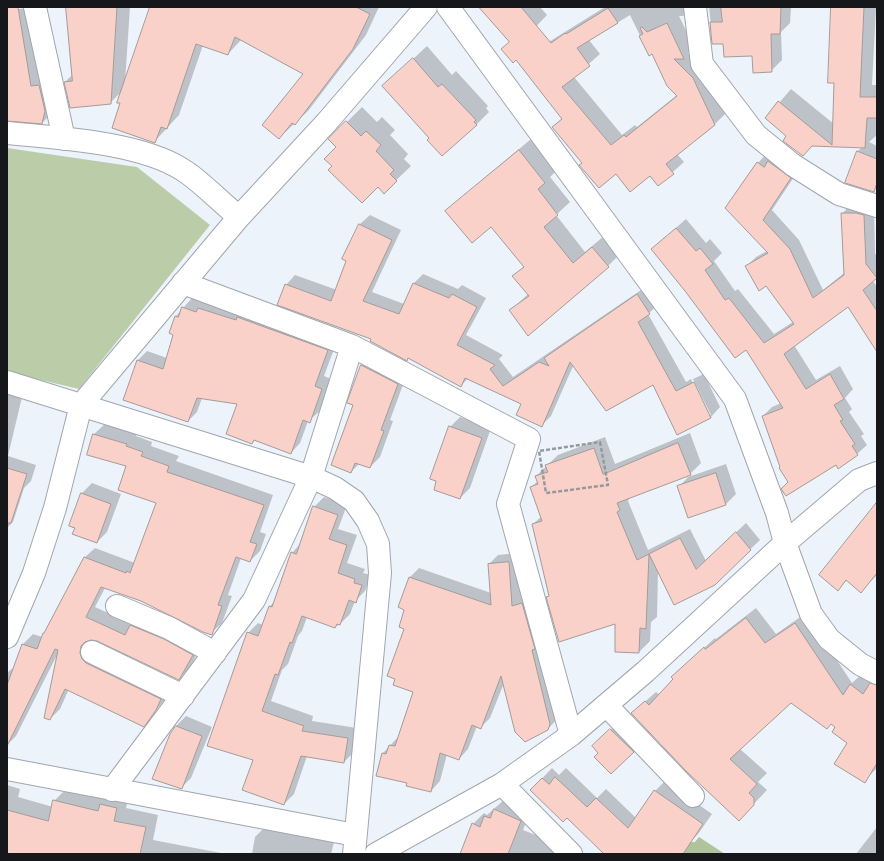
<!DOCTYPE html>
<style>
body{margin:0}
#map{position:relative;width:884px;height:861px;overflow:hidden;background:#edf3fb;font-family:"Work Sans",sans-serif}
canvas{display:block}
.frame{position:absolute;inset:0;border:8px solid #15171a;pointer-events:none}
</style>
<div id="map">
<canvas width="884" height="861"></canvas>
<div class="frame"></div>
</div>
<script>
const ctx = document.querySelector('canvas').getContext('2d');
ctx.lineJoin = 'round';
function fill(path, color) {
  ctx.fillStyle = color;
  ctx.fill(path, 'evenodd');
}
function stroke(path, color, width, dash) {
  ctx.strokeStyle = color;
  ctx.lineWidth = width;
  ctx.lineCap = dash ? 'butt' : 'round';
  ctx.setLineDash(dash || []);
  ctx.stroke(path);
}
const green = new Path2D(`
 M7,148L137,167L210,225L79,389L7,372Z`);
const forest = new Path2D(`
 M699,837L725,854H664L675,843L695,842Z`);
const shadow = new Path2D(`
 M33,7L56,109L42,123L7,120V16L13,10Z
 M67,7H130L125,82L151,7H379L366,35L308,111L279,138L305,74L241,40L228,54L203,45L179,115L155,141L122,101L123,90L110,103L65,82L72,75Z
 M480,7H540L547,15L526,37Z
 M605,7H692L683,16H679L694,47L688,53L705,69L725,114L714,125L677,154L684,162L658,185L650,175L616,172L583,162L554,127L562,118L531,53ZM630,15L649,54L652,53L677,95L637,127L635,125L622,135L574,77L600,54L589,40Z
 M709,7H791L790,23L781,32L782,60L771,71L753,55L724,43H713Z
 M832,7H876L872,85H877V135L869,142L877,146V187L873,191L858,151L863,146L813,145L788,135L766,118L791,89L834,124L835,82Z
 M427,46L452,75L456,71L488,106L486,108L489,112L476,125L431,138L384,86Z
 M362,107L377,122L382,117L395,130L390,135L408,154L404,159L411,166L384,192L378,186L333,166L337,147L330,139Z
 M531,139L557,170L550,177L570,202L556,215L585,252L604,236L620,254L608,266L510,311L528,294L514,276L524,266L492,226L446,211Z
 M767,153L800,168L772,210L799,240L823,290L844,273L842,214L851,204L874,206L875,254L877,256V278L873,281L877,287V326L848,305L794,345L816,380L840,366L853,389L845,398L852,409L849,412L864,434L861,436L867,445L857,454L789,482L763,416L772,407L781,403L746,348L686,291L652,249L686,219L706,243L710,239L722,253L714,261L735,291L738,289L774,334L793,322L767,285L747,266L756,257L767,251L726,208L758,163Z
 M370,215L401,230L372,292L404,304L414,283L423,274L458,289L462,285L486,298L466,335L503,355L499,359L513,377L647,286L659,304L648,314L686,382L691,379L709,415H711L693,379L704,374L720,407L711,417L677,433L653,384L574,364L551,416L541,426L522,403L468,378L461,386L372,338L286,285L295,275L337,290L347,261L344,259L360,224Z
 M192,298L337,341L324,376L331,379L319,412L308,421L300,443L291,453L255,440L252,443L238,403L202,398L197,412L188,421L137,361L147,351L167,358L175,334L170,333L176,316Z
 M372,356L407,374L390,420L393,421L380,457L370,467L360,463L351,472L355,405L349,401L362,365Z
 M7,394L22,397L8,456L36,465L31,481L24,488L13,522L7,528Z
 M460,417L491,428L470,488L460,498L450,427Z
 M105,424L137,433L136,436L152,442L151,446L179,456L176,461L273,495L260,532L266,534L260,551L250,561L241,558L228,595L232,596L222,623L211,633L141,601L105,588L95,607L132,624L202,645L189,669L178,679L97,640L90,639L89,643L166,698L143,726L69,689L60,709L50,719L57,655L16,736L7,745V673L13,668H14L23,644L33,634L42,637L84,558L95,548L135,563L157,503L127,466L89,454L94,434Z
 M690,433L701,463L690,474L630,497L628,501L648,550L690,529L706,561L746,523L760,540L714,584L658,571L657,617L651,622L650,641L639,652L616,623L547,597L550,595L533,524L542,516L531,487L538,481L536,476L558,455L605,437L615,464Z
 M726,464L736,494L726,504L688,517L679,487L688,477Z
 M92,483L121,494L107,532L97,542L70,526L82,493Z
 M324,497L347,505L338,529L357,535L347,563L365,569L363,573L371,575L365,591L355,601L350,614L340,624L335,627L307,617L302,631L298,636L288,664L282,670L271,701L313,716L312,721L357,728L354,752L344,762L307,756L294,794L284,804L254,760L248,633L258,623L263,625L270,606L275,601L292,553L300,544L314,507Z
 M877,505V575L861,591L847,580L838,589Z
 M518,553L521,597L532,595L557,719L548,729L504,683L490,718L481,727L477,726L468,749L459,759L447,754L440,781L431,791L408,782L379,775L383,753L400,735L415,691L405,628L406,609L399,607L410,577L419,568L491,593L489,564L498,555Z
 M756,608L776,634L806,613L852,683L861,675L877,679V768L867,778L848,742L837,727L790,702L740,749L767,773L758,782L767,790L749,809L632,713L656,692L660,695L674,679L683,667L715,638L716,639Z
 M186,716L212,727L191,778L181,788L176,726Z
 M620,720L643,742L611,773L600,753L594,746Z
 M552,768L559,775L566,768L597,798L606,789L636,818L655,791L665,781L712,814L698,834L688,844L666,854H606L567,816L531,790Z
 M7,785L20,789L18,797L53,807L54,801L67,788L129,795L126,808L158,815L153,840L226,854H16L7,852Z
 M505,799L531,810L523,830L567,847V854H461L473,824L484,813L487,815Z
 M265,827L334,842L331,854H252L255,837Z
 M877,827V854H856Z`);
const building = new Path2D(`
 M7,7H18L31,86L39,85L45,111L42,124L7,121Z
 M66,7H117L111,104L70,108L64,82L72,81Z
 M150,7H356L370,14L353,49L295,125L292,123L279,139L262,125L303,74L235,37L228,55L196,44L167,129L161,127L155,143L112,128L120,103H117Z
 M479,7H521L551,43L565,33L566,34L608,8L618,23L577,48L590,66L562,87L611,145L624,135L626,137L677,96L667,86L652,54L649,56L639,36L643,34L640,28L642,27L647,32L667,23L684,59H674L693,78L715,125L666,164L674,174L658,186L650,176L630,192L616,174L599,188L579,165L582,163L552,127L562,119L516,60L513,63L501,49L509,42Z
 M721,7H781L780,34H771L772,72L753,73L752,56L724,57L723,44H712L710,22H722Z
 M831,7H864L860,97H877V118H867L865,148L812,146L803,156L783,141L786,136L765,118L778,101L832,145L834,83H828Z
 M413,58L438,87L442,84L476,120L474,122L477,125L442,156L427,140L429,138L382,86Z
 M346,121L361,136L366,131L381,145L376,151L394,170L390,174L397,181L384,194L378,187L362,203L328,170L332,166L324,159L336,147L328,139Z
 M519,150L545,183L538,189L558,215L544,227L573,263L592,247L609,267L528,336L509,310L529,296L512,276L524,267L491,227L472,243L445,211Z
 M857,151L877,159V183L874,192L845,183Z
 M768,161L791,178L763,220L790,249L813,298L844,275L841,213H856L864,215L866,264L877,278L863,290L877,311V352L848,307L784,354L806,389L830,374L844,399L834,405L843,420L840,421L855,444L852,446L858,455L838,469L836,465L786,496L781,489L788,482L779,468L780,467L762,416L783,408L746,350L735,358L685,291L651,249L676,228L696,251L700,248L713,264L705,270L725,300L729,298L764,343L794,324L766,286L759,291L745,266L768,253L725,208L757,162L764,167Z
 M359,224L392,240L363,301L399,314L413,283L449,298L452,294L477,307L457,345L495,365L490,369L503,386L539,362L549,366L544,358L637,294L650,314L638,322L676,391L694,382L711,418L677,435L653,385L606,411L570,362L542,427L516,415L521,404L465,378L461,387L408,358L407,361L370,341L371,339L277,305L285,284L331,301L346,261L342,259Z
 M182,307L196,312L198,308L236,320L237,317L328,350L315,386L322,389L310,423L303,420L291,454L254,440L252,444L226,434L237,404L197,398L188,422L123,400L137,360L163,369L173,335L169,333L175,316L178,317Z
 M361,365L398,384L381,430L384,431L370,468L355,463L351,473L331,465L353,405L347,403Z
 M449,426L482,438L460,499L434,490L436,481L430,479Z
 M93,434L127,444L126,446L143,452L141,456L169,466L167,472L264,505L250,542L257,544L250,562L236,557L218,605L222,606L212,635L203,632L141,601L101,587L86,617L125,635L130,625L164,639L193,655L179,680L97,641L91,640L85,642L81,646L80,653L82,659L86,663L161,699L156,710L144,727L65,689L50,720L44,718L58,650L55,649L7,746V685L22,644L37,649L43,633H44L84,557L126,573L127,571L130,573L156,503L118,490L126,466L87,455Z
 M678,443L691,475L617,503L620,510L617,512L637,560L649,554L646,629L640,628L639,653L615,652V624L559,642L546,597L549,596L532,524L542,521L530,487L538,484L535,476L548,472L545,465L594,448L603,474Z
 M7,468L27,474L11,523H7Z
 M716,473L726,505L688,518L677,486Z
 M81,493L111,504L97,543L72,534L75,528L69,526Z
 M877,502V573L861,593L846,580L838,591L819,575Z
 M313,506L338,515L329,539L347,545L338,573L355,579L354,583L362,585L356,603L349,600L340,625L337,624L335,628L302,616L292,643L290,642L278,675L275,674L262,711L304,726L302,731L348,738L344,763L301,756L284,805L242,790L253,760L207,746L247,632L258,636L269,606L272,607L291,552L296,554Z
 M736,532L751,550L715,585L674,605L649,554L680,538L696,569Z
 M509,562L512,606L522,603L535,649L532,650L550,724L548,730L525,742L515,732L501,676L481,729L472,725L459,760L440,753L431,792L406,786L407,783L376,776L382,753L386,754L389,745L395,746L413,692L393,685L395,679L387,676L404,629L399,627L404,610L398,607L409,577L491,605L488,564Z
 M746,618L765,643L795,623L843,695L850,684L863,694L870,683L877,685V763L865,783L834,764L847,743L832,732L835,727L831,724L827,729L791,703L730,759L757,784L749,793L754,798V805L739,821L686,771L631,713L645,701L649,705L673,679L671,677L704,647L705,649Z
 M176,726L202,736L182,789L152,779L170,734Z
 M610,729L634,752L611,774L594,757L598,753L592,746Z
 M555,777L587,807L596,798L628,828L654,790L703,824L683,854H604L567,818L563,822L530,790L542,778L549,784Z
 M53,800L98,811L100,804L117,808L114,821L146,827L140,854H7V810L48,821Z
 M494,809L521,821L508,854H460L472,823L480,827L484,816L490,818Z`);
const path = new Path2D(`
 M600,442L608,485L546,493L539,451Z`);
const minor = new Path2D(`
 M35,7L64,139
 M448,7L735,399L777,513L785,543L811,614L829,639L860,664L877,673
 M695,7L702,64L756,135L793,165L839,194L877,206
 M7,133C58,138 140,142 183,170C201,181 221,203 239,217
 M183,283L352,346L529,439L508,504L571,735
 M7,382L311,477L335,488L354,501L368,521L378,544L380,573L354,854
 M117,606L169,628L215,653
 M7,637L34,573L55,508L81,405L239,217L326,123L426,7
 M92,652L183,696
 M606,705L693,796
 M7,769L355,835
 M502,784L571,854
 M112,790L254,600L311,477L352,346
 M376,854L502,784L571,735L646,671L785,543L859,480L877,473`);
fill(green, '#bacda8');
fill(forest, '#afc49c');
fill(shadow, '#0003');
fill(building, '#f9d1c8');
stroke(building, '#a59a98', 1);
stroke(minor, '#a1a6ae', 24);
stroke(path, '#95999f', 2.5, [4, 2]);
stroke(minor, '#fff', 22);
</script>
